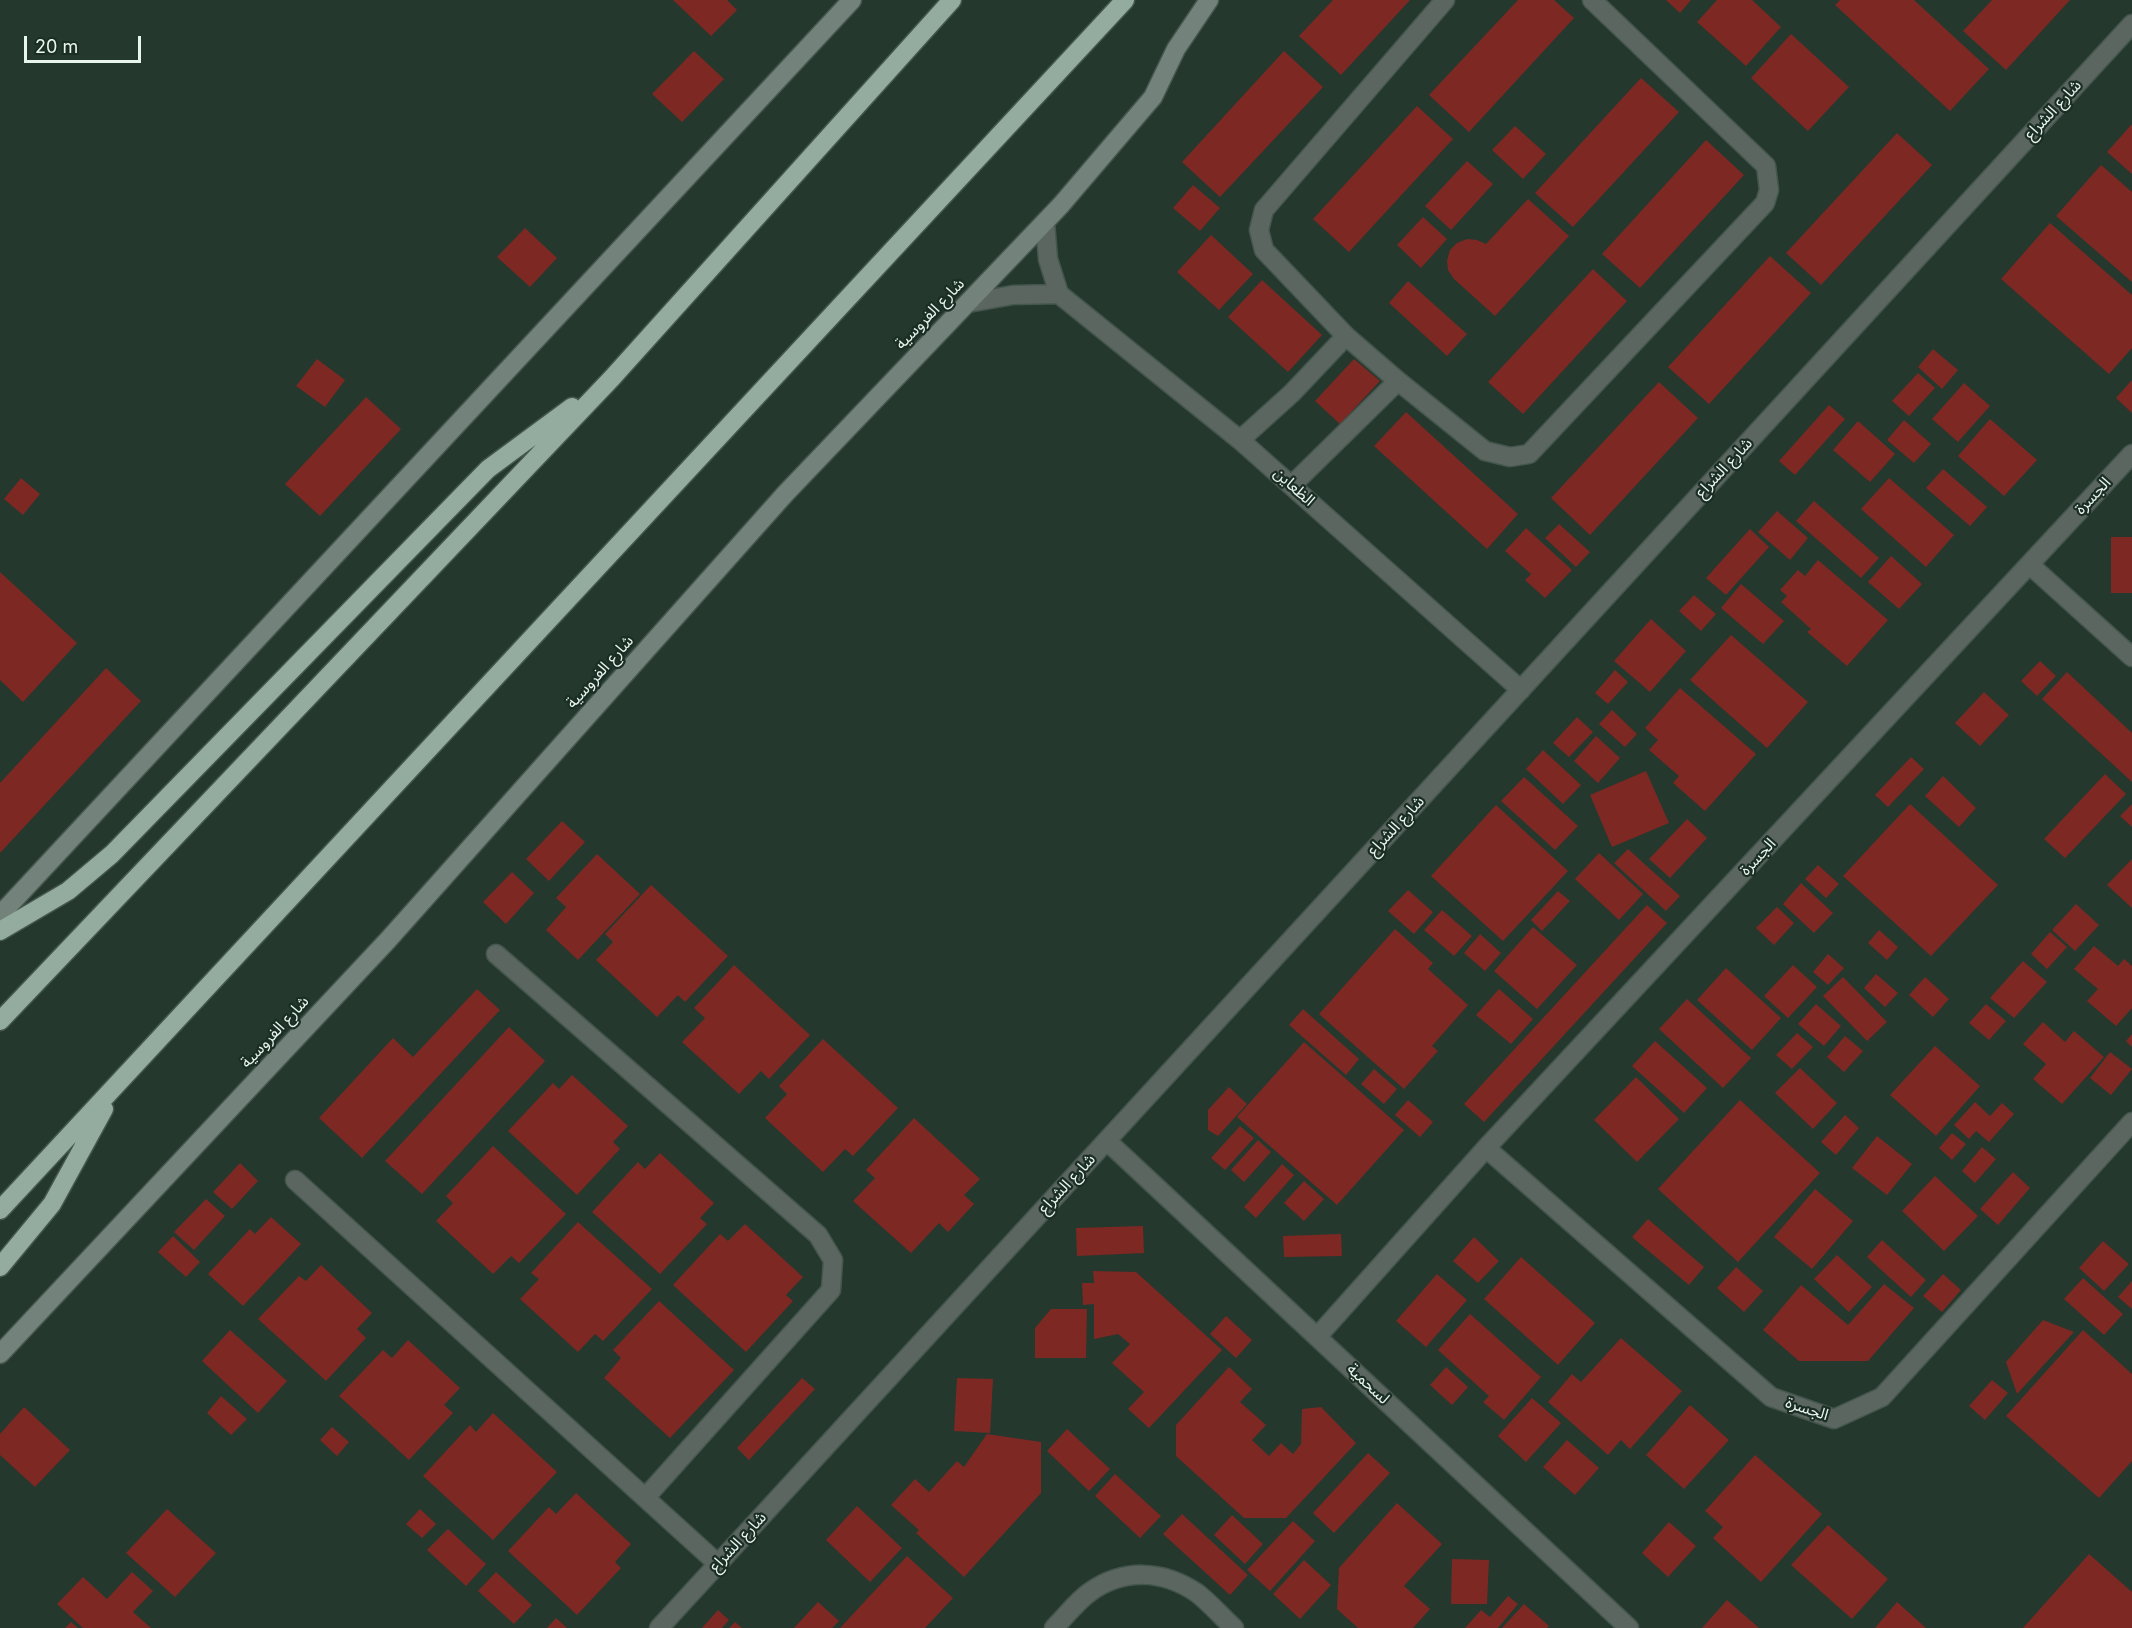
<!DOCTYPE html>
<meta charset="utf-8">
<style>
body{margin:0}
#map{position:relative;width:2132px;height:1628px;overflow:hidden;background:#24382e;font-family:Inter,sans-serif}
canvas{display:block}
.scale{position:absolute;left:24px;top:36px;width:117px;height:27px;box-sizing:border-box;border:3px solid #e9f5ef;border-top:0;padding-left:8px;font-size:18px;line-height:21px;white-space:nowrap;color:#e9f5ef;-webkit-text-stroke:4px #1a2e24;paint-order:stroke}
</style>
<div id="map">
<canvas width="2132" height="1628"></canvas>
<div class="scale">20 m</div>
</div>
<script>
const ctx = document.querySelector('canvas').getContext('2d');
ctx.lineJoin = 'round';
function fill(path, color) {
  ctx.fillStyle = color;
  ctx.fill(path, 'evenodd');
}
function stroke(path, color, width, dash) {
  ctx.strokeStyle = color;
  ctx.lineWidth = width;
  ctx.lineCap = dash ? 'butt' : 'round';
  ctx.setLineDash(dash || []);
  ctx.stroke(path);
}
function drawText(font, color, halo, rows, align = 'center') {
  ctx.font = font + ' Inter,"Noto Sans Arabic",sans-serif';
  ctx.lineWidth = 4.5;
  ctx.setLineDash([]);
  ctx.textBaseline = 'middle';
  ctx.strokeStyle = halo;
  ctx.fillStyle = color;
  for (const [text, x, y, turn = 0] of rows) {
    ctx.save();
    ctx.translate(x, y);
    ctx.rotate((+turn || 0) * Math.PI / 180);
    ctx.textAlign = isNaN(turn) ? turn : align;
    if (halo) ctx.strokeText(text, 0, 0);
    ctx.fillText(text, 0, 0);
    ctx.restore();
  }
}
const building = new Path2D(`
 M673,0H727L737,10L711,36Z
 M1333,0H1410L1341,75L1299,36Z
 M1518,0H1554L1574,18L1469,132L1429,95Z
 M1666,0H1691L1680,13Z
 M1717,0H1752L1781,27L1746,66L1697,22Z
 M1840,0H1914L1989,69L1950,111L1835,5Z
 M1992,0H2070L2006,70L1963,31Z
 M1791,34L1849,87L1808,131L1751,78Z
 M694,51L724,79L682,122L652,94Z
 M1284,51L1323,87L1220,197L1182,162Z
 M1641,78L1679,112L1573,227L1535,193Z
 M1417,106L1453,139L1349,252L1313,219Z
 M2132,124V174L2107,152Z
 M1515,126L1546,154L1523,179L1492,150Z
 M1897,133L1932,165L1821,285L1786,253Z
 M1706,140L1744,175L1640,288L1602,254Z
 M1467,161L1493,184L1451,230L1425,206Z
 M2101,165L2132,192V282L2056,216Z
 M1193,185L1220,208L1200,231L1173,208Z
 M1528,199L1569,236L1495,316L1454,279L1448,270L1447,261L1450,250L1457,243L1467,239L1477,240L1486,244Z
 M1423,217L1447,239L1421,268L1397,245Z
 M2050,223L2132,295V348L2109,374L2001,279Z
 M525,228L557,258L530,287L497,257Z
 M1211,235L1253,274L1219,310L1177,272Z
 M1770,256L1811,293L1709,404L1668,367Z
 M1593,269L1627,301L1523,414L1488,382Z
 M1262,280L1322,335L1288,372L1228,317Z
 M1408,281L1467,334L1447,356L1389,303Z
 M1933,349L1958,370L1942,389L1918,367Z
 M317,359L345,380L325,407L296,386Z
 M1354,359L1380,381L1340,424L1315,401Z
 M1918,373L1935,388L1909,416L1892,401Z
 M2132,380V413L2116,398Z
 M1659,382L1698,418L1590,535L1551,498Z
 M1964,383L1990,406L1958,442L1932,419Z
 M366,397L401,429L320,516L285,484Z
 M1829,405L1845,419L1795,475L1779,461Z
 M1406,412L1518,514L1487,549L1374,446Z
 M1990,419L2037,460L2004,496L1958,456Z
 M1904,420L1931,444L1914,463L1887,440Z
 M1858,421L1895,454L1870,482L1833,450Z
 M1943,469L1987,507L1970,526L1926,488Z
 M21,478L40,494L23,515L4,499Z
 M1889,478L1954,535L1926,567L1861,509Z
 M1814,501L1879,558L1861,578L1796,521Z
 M1777,511L1808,538L1790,560L1758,532Z
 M1559,524L1590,552L1576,567L1545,538Z
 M1526,528L1572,570L1545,598L1525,580L1531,574L1505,551Z
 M1750,529L1769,547L1726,595L1706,578Z
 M2111,537H2132V593H2111Z
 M1891,556L1922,584L1899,609L1868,582Z
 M1818,560L1888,620L1847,666L1807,632L1811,629L1781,602L1787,596L1780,590L1798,570L1805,576Z
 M0,572L77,643L23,702L0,680Z
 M1741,584L1784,621L1763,644L1721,608Z
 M1694,595L1716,614L1701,631L1679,611Z
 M1651,619L1686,651L1650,692L1614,661Z
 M1731,635L1808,702L1767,748L1690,680Z
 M2040,661L2056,676L2037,696L2021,681Z
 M106,668L141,701L0,853V783Z
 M1615,670L1628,682L1608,704L1595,693Z
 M2067,672L2132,733V782L2042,699Z
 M1680,688L1756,754L1705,811L1673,783L1679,776L1649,750L1658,740L1645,728Z
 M1984,692L2009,715L1980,746L1955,723Z
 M1612,710L1637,734L1625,747L1599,724Z
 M1577,717L1593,732L1569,757L1553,743Z
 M1596,736L1620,758L1598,783L1574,761Z
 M1543,750L1581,785L1563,804L1526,769Z
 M1911,757L1924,769L1888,807L1875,795Z
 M1646,771L1669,823L1612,847L1590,795Z
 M2105,774L2126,794L2065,858L2044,839Z
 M1943,776L1976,808L1959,827L1925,796Z
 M1524,777L1578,826L1555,850L1501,801Z
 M1910,804L1998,885L1931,956L1843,876Z
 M2132,804V827L2120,816Z
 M1496,805L1568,871L1503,941L1431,876Z
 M1687,819L1707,838L1670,878L1649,859Z
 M562,821L585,842L549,881L526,859Z
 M1628,849L1680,896L1666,911L1614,863Z
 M1599,853L1643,894L1619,920L1575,879Z
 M597,854L640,894L578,960L546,930L566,907L556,898Z
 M2132,859V908L2107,885Z
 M1818,865L1839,884L1826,898L1805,879Z
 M512,872L534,893L506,924L483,902Z
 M1801,883L1833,913L1814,933L1783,904Z
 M651,885L728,956L685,1002L678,995L657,1017L596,960L613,942L605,934Z
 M1408,890L1433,912L1414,934L1388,911Z
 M1558,891L1570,901L1542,931L1531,920Z
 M2076,904L2099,925L2075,951L2052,930Z
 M1647,905L1667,923L1484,1122L1464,1104Z
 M1777,907L1794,923L1774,945L1756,928Z
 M1442,910L1472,936L1454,956L1424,930Z
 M1533,927L1577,965L1537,1009L1494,971Z
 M1395,929L1433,963L1428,969L1468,1005L1432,1046L1438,1051L1404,1089L1319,1014Z
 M1879,930L1898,947L1887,960L1868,943Z
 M2050,932L2067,947L2047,969L2031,954Z
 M1480,934L1501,953L1485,971L1464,953Z
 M2094,946L2118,966L2124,959L2132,966V1008L2116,1026L2087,1001L2098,989L2074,969Z
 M1828,954L1844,968L1828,985L1813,972Z
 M2023,961L2047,982L2014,1018L1990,998Z
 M734,965L810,1035L769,1079L761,1071L739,1094L682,1042L705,1018L694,1008Z
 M1793,965L1817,987L1788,1018L1764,996Z
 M1726,968L1781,1018L1752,1050L1697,1000Z
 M1876,974L1898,993L1885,1007L1864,988Z
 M1843,977L1887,1022L1867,1041L1823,996Z
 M1925,977L1949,999L1933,1017L1909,995Z
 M477,989L500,1010L362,1158L319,1118L393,1038L413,1057Z
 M1499,989L1533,1019L1511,1044L1476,1015Z
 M1687,999L1751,1058L1723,1088L1659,1029Z
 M1816,1004L1841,1026L1824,1046L1798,1024Z
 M1986,1004L2006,1021L1989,1040L1969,1023Z
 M1303,1009L1359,1059L1346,1075L1289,1025Z
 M2043,1022L2065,1042L2074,1031L2104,1057L2062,1104L2033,1079L2046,1064L2023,1044Z
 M509,1027L545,1061L422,1194L385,1161Z
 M1797,1033L1813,1047L1792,1069L1776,1055Z
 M2132,1034V1047L2126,1041Z
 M1845,1036L1863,1051L1844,1072L1827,1057Z
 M823,1039L898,1108L853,1156L845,1149L823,1172L765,1118L787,1094L779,1086Z
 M1655,1041L1707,1088L1684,1113L1632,1066Z
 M1304,1042L1404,1130L1337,1205L1237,1117Z
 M1935,1046L1980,1086L1936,1136L1890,1095Z
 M2110,1052L2132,1069L2111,1095L2090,1078Z
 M1800,1068L1837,1103L1813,1129L1775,1093Z
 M1374,1069L1397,1089L1384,1104L1361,1084Z
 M572,1075L628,1126L613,1142L620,1149L577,1195L508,1131L553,1083L559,1089Z
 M1636,1077L1679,1119L1637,1162L1594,1120Z
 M1229,1087L1247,1104L1218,1136L1208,1130V1110Z
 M1408,1100L1433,1122L1420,1137L1395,1115Z
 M1740,1100L1820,1173L1738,1262L1658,1189Z
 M1975,1102L1990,1116L2002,1103L2014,1114L1989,1142L1976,1131L1969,1139L1954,1125Z
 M1845,1115L1859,1128L1836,1155L1821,1142Z
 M914,1118L980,1179L964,1195L974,1204L948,1232L939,1223L911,1253L853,1201L875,1178L866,1170Z
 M1240,1126L1254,1138L1225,1170L1211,1158Z
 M1952,1133L1966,1144L1952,1160L1939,1148Z
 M1877,1136L1912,1164L1887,1195L1852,1168Z
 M1258,1140L1271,1152L1244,1182L1231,1170Z
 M493,1146L566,1214L519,1263L511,1256L493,1274L436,1221L453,1203L446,1196Z
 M1982,1147L1996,1159L1975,1183L1962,1171Z
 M660,1153L714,1203L700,1218L707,1224L660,1274L592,1212L638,1162L645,1169Z
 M240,1163L258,1181L232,1209L213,1192Z
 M1282,1164L1294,1175L1256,1218L1244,1207Z
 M2013,1172L2030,1188L1998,1225L1980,1209Z
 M1935,1176L1978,1216L1944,1251L1902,1211Z
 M1304,1181L1324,1199L1304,1221L1284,1203Z
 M1815,1189L1853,1221L1812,1269L1774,1237Z
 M206,1199L225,1216L194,1250L174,1232Z
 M271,1217L301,1244L243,1306L208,1274L250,1229L255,1234Z
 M1648,1219L1704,1267L1689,1285L1632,1237Z
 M578,1222L652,1289L603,1341L595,1334L578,1352L520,1299L539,1279L531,1273Z
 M745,1224L803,1277L786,1295L793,1301L746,1352L673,1285L720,1234L728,1241Z
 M1143,1226L1144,1253L1077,1256L1076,1228Z
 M1341,1234L1342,1256L1284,1257L1283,1236Z
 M173,1236L200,1262L186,1277L158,1252Z
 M1474,1237L1499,1261L1478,1283L1453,1261Z
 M1882,1240L1926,1280L1911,1297L1867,1257Z
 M2103,1241L2129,1264L2104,1291L2079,1268Z
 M1837,1255L1872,1287L1849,1312L1814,1279Z
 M1521,1257L1595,1323L1558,1365L1484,1299Z
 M321,1265L372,1313L357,1329L366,1338L326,1381L258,1319L299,1276L306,1281Z
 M1736,1267L1763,1291L1744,1312L1717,1288Z
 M1093,1271L1136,1272L1222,1350L1149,1428L1128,1409L1144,1392L1112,1363L1130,1344L1118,1334L1094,1339V1304L1083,1305L1082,1283H1094Z
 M1437,1274L1467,1300L1426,1347L1396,1321Z
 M1943,1274L1961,1290L1942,1312L1923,1296Z
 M2083,1278L2123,1314L2104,1335L2064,1299Z
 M2132,1281V1309L2118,1297Z
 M1884,1284L1914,1308L1868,1361H1799L1763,1330L1801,1285L1848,1325Z
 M659,1301L734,1370L670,1438L604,1378L621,1358L613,1350Z
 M1051,1309H1087L1086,1358H1035V1328Z
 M1470,1314L1541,1377L1504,1420L1483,1402L1489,1396L1438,1350Z
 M1226,1316L1252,1340L1236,1358L1210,1334Z
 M2043,1320L2074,1332L2017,1394L2006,1362Z
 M230,1330L287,1381L258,1413L202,1361Z
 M2083,1330L2132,1374V1461L2099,1498L2006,1416Z
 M1621,1338L1682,1391L1630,1449L1621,1440L1608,1455L1548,1402L1572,1374L1581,1382Z
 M408,1340L460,1388L444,1405L453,1413L409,1460L339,1396L383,1350L392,1358Z
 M1229,1367L1252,1389L1240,1402L1266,1425L1252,1440L1269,1456L1281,1443L1293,1454L1301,1444L1302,1409L1321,1407L1356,1443L1286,1518H1244L1176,1456V1425Z
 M1446,1367L1468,1387L1452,1405L1430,1385Z
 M802,1378L815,1389L749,1460L737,1448Z
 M957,1378L993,1379L990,1433L954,1431Z
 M1992,1380L2008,1393L1985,1420L1969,1406Z
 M221,1396L247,1419L231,1435L207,1413Z
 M1532,1398L1561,1423L1526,1462L1498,1436Z
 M1690,1405L1729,1440L1684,1489L1646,1455Z
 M24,1407L70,1450L35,1487L0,1455V1434Z
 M493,1413L557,1472L493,1540L423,1476L470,1425L476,1432Z
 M332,1427L349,1442L337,1456L320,1440Z
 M1067,1429L1110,1469L1089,1491L1047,1451Z
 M987,1434L1041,1442V1493L964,1577L916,1533L919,1530L891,1505L915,1479L929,1492L957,1461L964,1467Z
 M1567,1440L1599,1468L1575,1495L1543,1467Z
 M1368,1453L1390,1473L1334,1533L1313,1513Z
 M1755,1455L1822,1514L1761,1582L1713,1538L1723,1527L1705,1511Z
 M1115,1474L1161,1516L1140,1538L1095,1496Z
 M576,1493L631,1544L615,1562L621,1568L577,1615L508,1551L549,1507L556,1514Z
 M1397,1503L1442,1544L1404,1586L1430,1609L1413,1628H1358L1337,1609L1339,1568Z
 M857,1506L902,1548L870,1582L826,1540Z
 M167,1509L216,1553L175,1597L126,1553Z
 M420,1509L436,1524L422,1538L406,1524Z
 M1182,1514L1248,1575L1230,1595L1163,1534Z
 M1232,1515L1263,1544L1245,1564L1214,1535Z
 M1293,1521L1315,1541L1270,1591L1247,1570Z
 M1669,1522L1696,1546L1668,1577L1642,1553Z
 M1828,1525L1888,1579L1852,1619L1791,1565Z
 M448,1529L486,1564L466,1586L427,1550Z
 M2089,1554L2132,1592V1628H2023Z
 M907,1556L953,1598L925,1628H840Z
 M1452,1559L1489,1560L1487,1604H1451Z
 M1304,1560L1331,1585L1300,1619L1273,1594Z
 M132,1572L153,1591L133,1612L151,1628H83L57,1604L83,1577L107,1599Z
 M496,1572L532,1605L514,1624L478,1591Z
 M1508,1596L1518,1604L1498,1628H1465L1481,1610L1490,1617Z
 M1727,1600L1759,1628H1702Z
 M818,1602L839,1621L832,1628H794Z
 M1897,1602L1926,1628H1875Z
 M1524,1604L1549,1626L1547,1628H1502Z
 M718,1610L729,1620L722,1628H702Z
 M556,1618L567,1628H547Z
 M71,1622L78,1628H65Z
 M735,1622L742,1628H729Z`);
const street = new Path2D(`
 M1445,0L1264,210L1259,230L1264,250L1346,336L1398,381L1485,451L1510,457L1529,454L1765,203L1769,190L1766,166L1592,0
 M1045,222L1048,259L1059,294L1240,440L1521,690
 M968,303L1013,295L1059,294
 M1240,440L1292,393L1346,336
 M1292,485L1398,381
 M2030,565L2132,657
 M496,954L818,1235L833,1260L831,1290L645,1498
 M1107,1141L1629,1628
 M1486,1148L1771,1397L1834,1419L1882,1397L2132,1122
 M295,1180L718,1564
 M1317,1337L1486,1148L2132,454
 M659,1628L2132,24
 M1054,1628C1066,1616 1077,1601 1090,1592C1124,1568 1163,1570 1197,1593C1210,1603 1222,1617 1234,1628`);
const secondary = new Path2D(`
 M0,915L852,0
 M0,1354L388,940L785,494L1061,205L1153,97L1176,49L1209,0`);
const highway = new Path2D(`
 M0,931L68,891L112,854L488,469L572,407
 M0,1021L612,378L952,0
 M0,1210L1125,0
 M0,1267L52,1204L104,1109`);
const streetNames = [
 ["شارع الشراع",2053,110,-47],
 ["شارع الفروسية",930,314,-46],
 ["شارع الشراع",1724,468,-47],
 ["الظعاين",1294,487,42],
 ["الجسرة",2093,496,-47],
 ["شارع الفروسية",600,672,-48],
 ["شارع الشراع",1396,826,-47],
 ["الجسرة",1758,857,-47],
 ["شارع الفروسية",275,1032,-47],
 ["شارع الشراع",1067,1184,-47],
 ["لسحمية",1368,1384,43],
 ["الجسرة",1807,1409,18],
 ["شارع الشراع",738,1542,-47]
];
fill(building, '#7d2823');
stroke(street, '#44564d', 21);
stroke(secondary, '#44564d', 21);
stroke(highway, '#44564d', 21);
stroke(street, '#5c6661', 18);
stroke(secondary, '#73827a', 18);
stroke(highway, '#94ab9f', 18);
drawText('16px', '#e9f5ef', '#1a2e24', streetNames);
</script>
